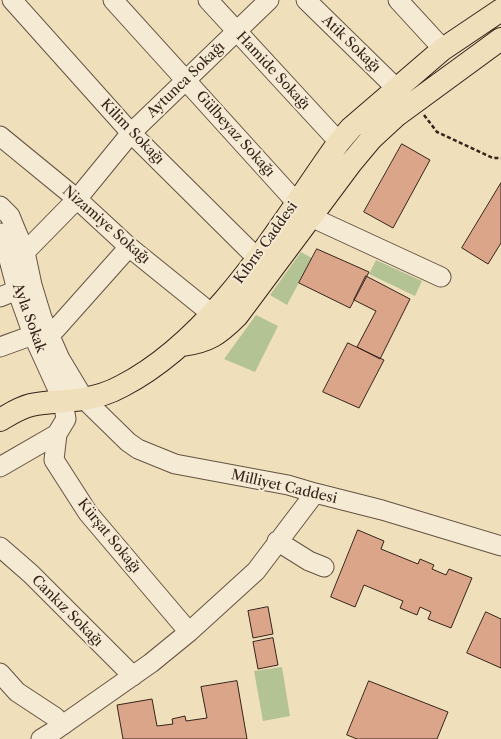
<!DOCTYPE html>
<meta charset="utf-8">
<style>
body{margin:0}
canvas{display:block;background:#f0dfbb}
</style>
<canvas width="501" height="739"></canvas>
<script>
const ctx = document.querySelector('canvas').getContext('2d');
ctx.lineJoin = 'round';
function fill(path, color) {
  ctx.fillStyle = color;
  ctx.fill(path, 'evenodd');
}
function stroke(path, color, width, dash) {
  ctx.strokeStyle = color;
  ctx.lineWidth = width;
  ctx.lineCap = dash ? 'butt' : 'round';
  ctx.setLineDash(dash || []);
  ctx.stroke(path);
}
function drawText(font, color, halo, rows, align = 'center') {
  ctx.font = font + ' "Libre Caslon Text",serif';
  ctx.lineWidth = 4;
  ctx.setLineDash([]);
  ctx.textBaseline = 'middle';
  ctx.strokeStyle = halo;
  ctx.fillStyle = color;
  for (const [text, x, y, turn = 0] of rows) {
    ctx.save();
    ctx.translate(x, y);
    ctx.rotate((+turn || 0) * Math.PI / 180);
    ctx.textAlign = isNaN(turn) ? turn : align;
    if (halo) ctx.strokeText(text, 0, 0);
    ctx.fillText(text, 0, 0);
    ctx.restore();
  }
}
const green = new Path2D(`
 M301,252L312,258L287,305L270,295Z
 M376,260L422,281L415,296L369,274Z
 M256,315L278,326L255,372L224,359Z
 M282,667L290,716L263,721L254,671Z`);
const building = new Path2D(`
 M402,144L430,160L393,228L364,212Z
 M501,183V243L488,264L462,248Z
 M317,249L369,272L350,308L299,283Z
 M366,276L410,299L380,359L357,347L376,311L354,300Z
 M348,343L384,360L359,408L323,392Z
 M358,530L384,541L381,549L418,564L420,559L434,565L432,569L446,575L449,569L472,578L451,628L428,619L431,612L420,607L417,615L400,608L403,601L364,585L355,607L331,597Z
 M268,607L273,634L253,638L248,611Z
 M486,612L501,619V668L467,653Z
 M273,638L278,665L258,669L253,642Z
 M237,681L247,739H123L117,705L152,699L157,726L173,724L172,719L185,716L186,721L207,718L201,687Z
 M369,681L448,712L437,739H357L347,735Z`);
const path = new Path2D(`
 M424,115L437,132L493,158H501`);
const minor = new Path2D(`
 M12,0L131,133L257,258
 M113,0L296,202
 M208,0L339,142
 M306,0L396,88
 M398,0L443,49
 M0,136L77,199L129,247L212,314
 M0,206L10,216L14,226L25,252L32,285L42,318L60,359L84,399L128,442L138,449L175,464L288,485L315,493L382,510L501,546
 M311,217L441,277
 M0,233L7,252L17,290L33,335L63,401L66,419L57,434L54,460L88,513L189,632
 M25,252L77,199L131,133L269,0
 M0,297L17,290
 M0,347L33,335L55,330L129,247
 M0,467L57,434
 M277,541L309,561L324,567
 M0,547L31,574L133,676
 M0,673L17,692L55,717L63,725
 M41,739L54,731L151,663L189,632L256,571L315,493`);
const major = new Path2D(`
 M182,345C208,342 219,334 237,316L351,163L371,139L397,115L501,39
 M0,420C10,414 19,408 31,405C48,401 66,402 83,399C96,397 111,392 122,386C216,337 279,226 339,142L351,128L443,49L501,10`);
const streetNames = [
 ["Atik Sokağı",351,44,44],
 ["Hamide Sokağı",273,71,47],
 ["Aytunca Sokağı",186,80,-44],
 ["Kilim Sokağı",132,132,46],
 ["Gülbeyaz Sokağı",235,134,48],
 ["Nizamiye Sokağı",106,225,41],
 ["Kıbrıs Caddesi",266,243,-54],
 ["Ayla Sokak",29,318,70],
 ["Milliyet Caddesi",284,487,13],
 ["Kürşat Sokağı",109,536,51],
 ["Cankız Sokağı",67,611,45]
];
fill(green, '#b4c394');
fill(building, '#daa589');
stroke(building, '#37241b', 1);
stroke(minor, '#655343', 21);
stroke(major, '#37241b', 24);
stroke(path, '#37241b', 2.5, [4, 2.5]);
stroke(minor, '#f5ead3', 19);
stroke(major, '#f0dfbb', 22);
drawText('14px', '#37241b', '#f5ead3', streetNames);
</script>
